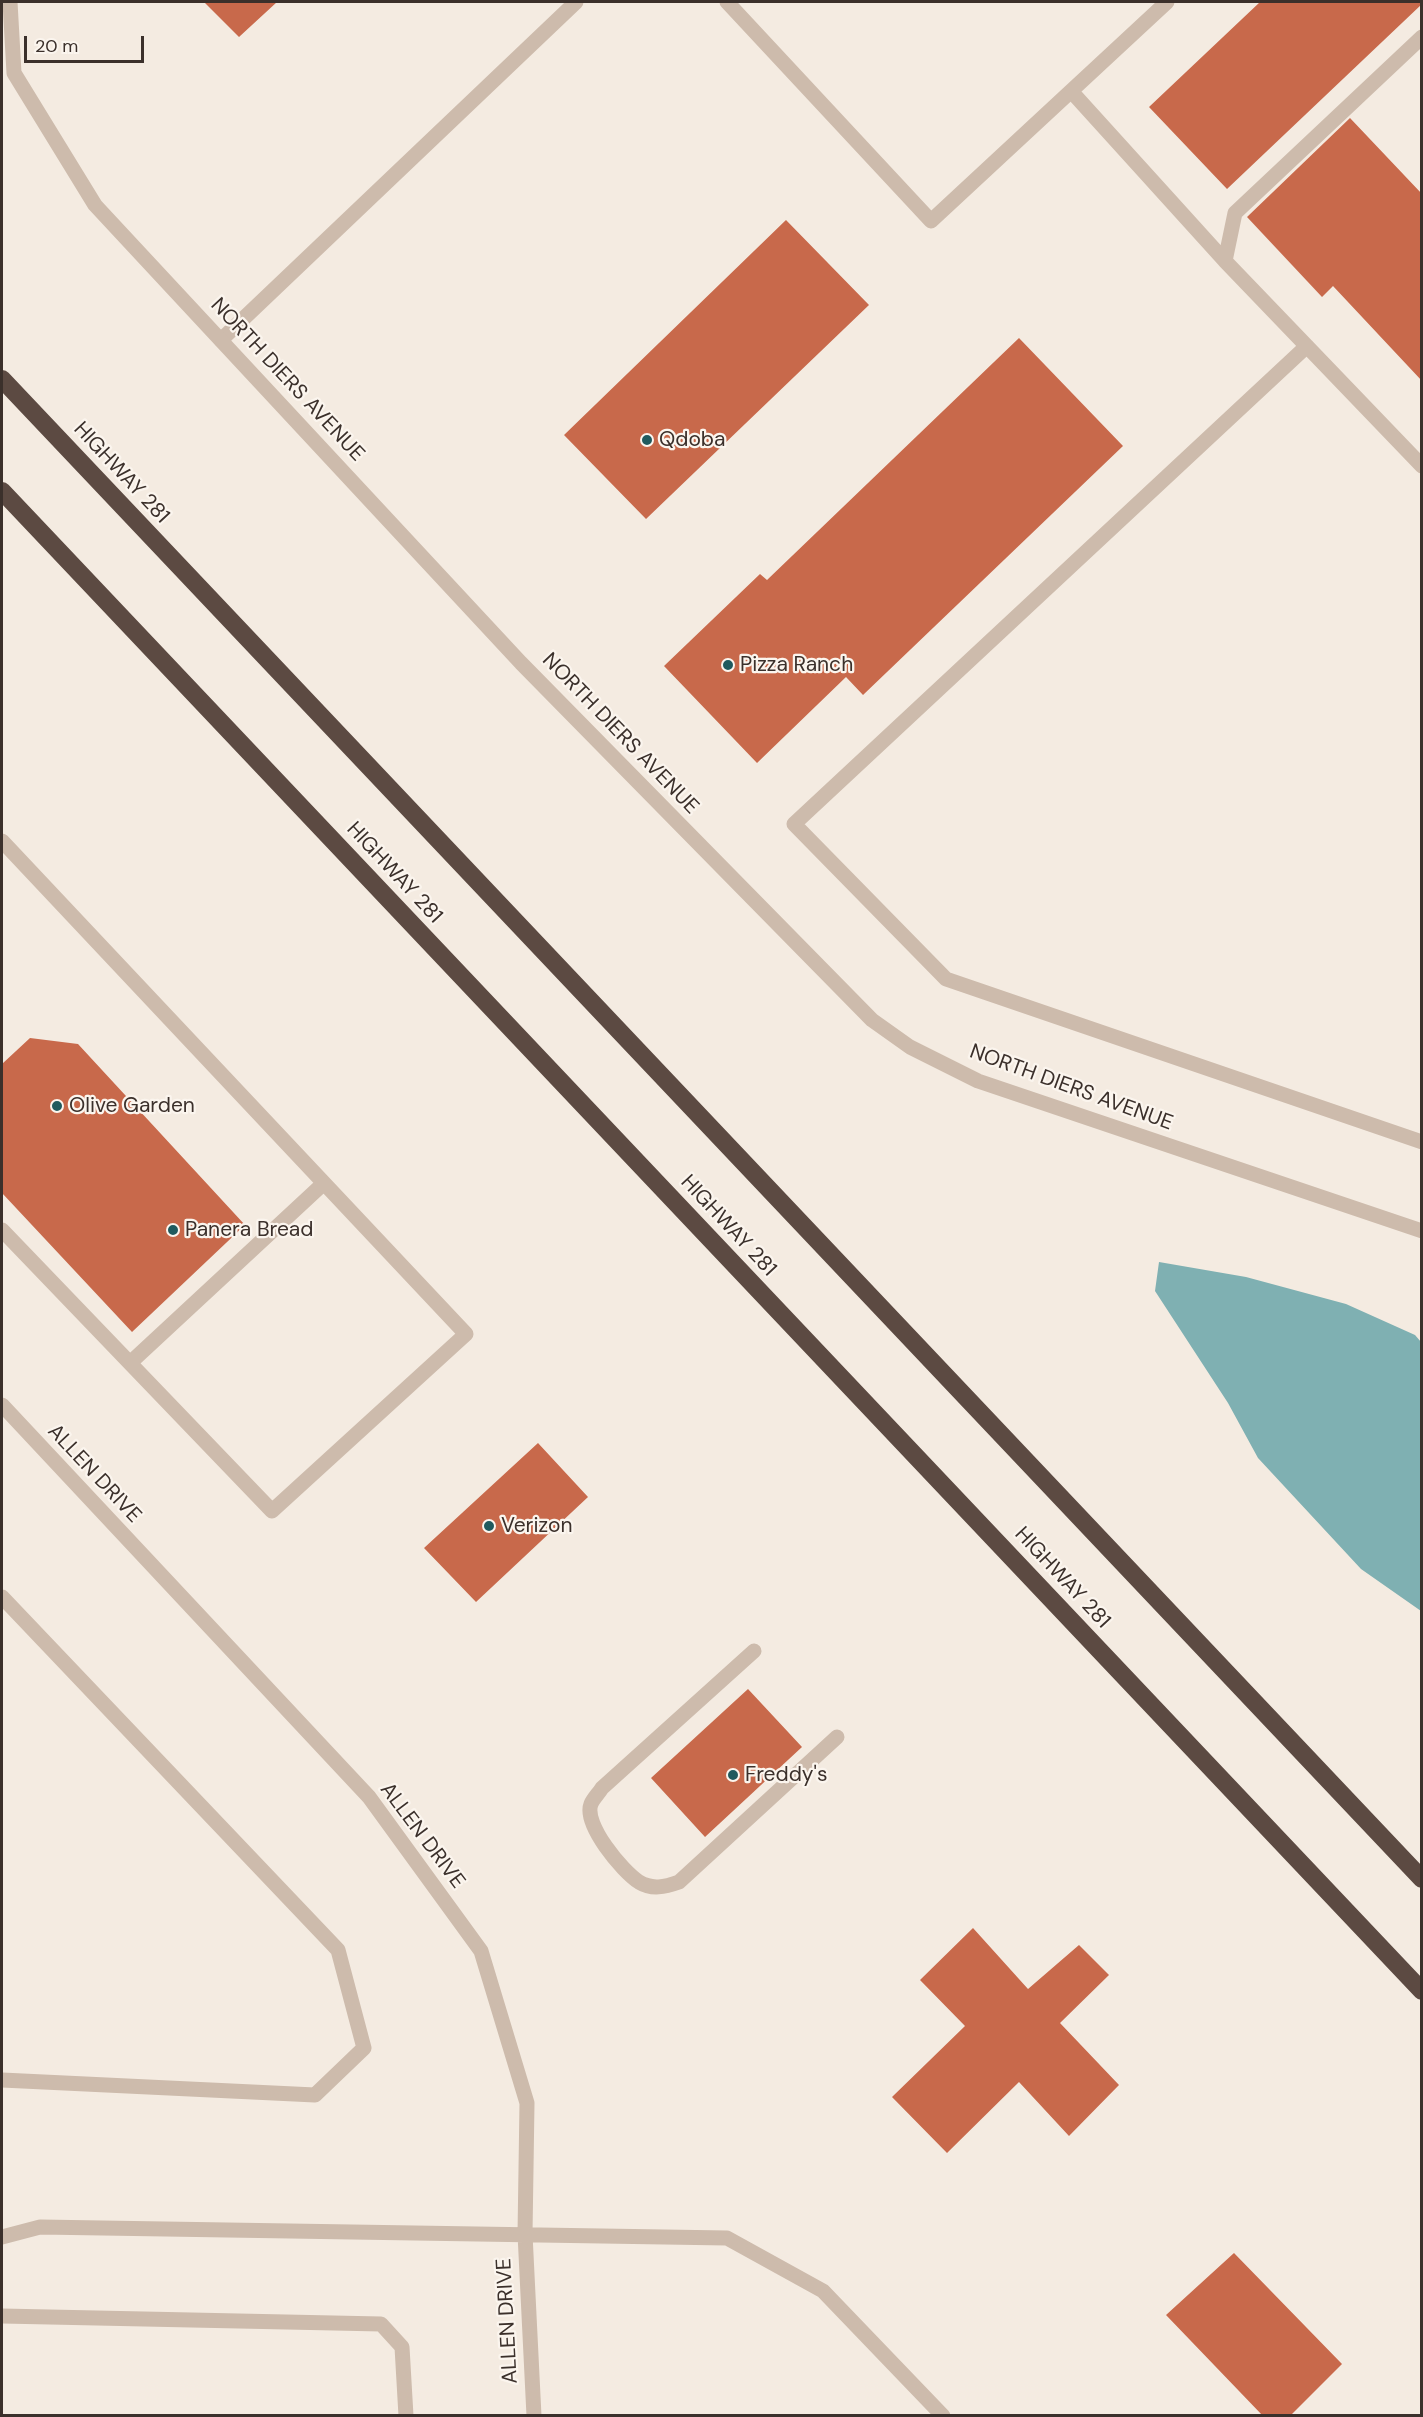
<!DOCTYPE html>
<style>
body{margin:0}
#map{position:relative;width:1423px;height:2417px;overflow:hidden;background:#f4ebe1;font-family:"DM Sans",sans-serif}
canvas{display:block}
.frame{position:absolute;inset:0;border:3px solid #3b302b;pointer-events:none}
.scale{position:absolute;left:24px;top:36px;width:120px;height:27px;box-sizing:border-box;border:3px solid #3b302b;border-top:0;padding-left:8px;font-size:18px;line-height:21px;white-space:nowrap;color:#3b302b;-webkit-text-stroke:4px #fbf5ee;paint-order:stroke}
</style>
<div id="map">
<canvas width="1423" height="2417"></canvas>
<div class="frame"></div>
<div class="scale">20 m</div>
</div>
<script>
const ctx = document.querySelector('canvas').getContext('2d');
ctx.lineJoin = 'round';
function paint(path, color) {
  ctx.fillStyle = color;
  ctx.fill(path, 'evenodd');
}
function stroke(path, color, width, dash) {
  ctx.strokeStyle = color;
  ctx.lineWidth = width;
  ctx.lineCap = dash ? 'butt' : 'round';
  ctx.setLineDash(dash || []);
  ctx.stroke(path);
}
function write(font, color, halo, rows, align = 'center') {
  ctx.font = font + ' "DM Sans",sans-serif';
  ctx.lineWidth = 4.5;
  ctx.setLineDash([]);
  ctx.textBaseline = 'middle';
  ctx.strokeStyle = halo;
  ctx.fillStyle = color;
  for (const [text, x, y, turn = 0] of rows) {
    ctx.save();
    ctx.translate(x, y);
    ctx.rotate((+turn || 0) * Math.PI / 180);
    ctx.textAlign = isNaN(turn) ? turn : align;
    if (halo) ctx.strokeText(text, 0, 0);
    ctx.fillText(text, 0, 0);
    ctx.restore();
  }
}
const water = new Path2D(`
 M1159,1262L1246,1277L1346,1304L1415,1335L1421,1342V1611L1361,1569L1258,1458L1228,1403L1155,1291Z`);
const building = new Path2D(`
 M204,2H277L239,37Z
 M1260,2H1422V4L1227,189L1149,107Z
 M1350,118L1422,194V381L1333,286L1322,297L1247,217Z
 M786,220L869,305L646,519L564,435Z
 M1019,338L1123,446L863,695L846,677L757,763L664,666L760,574L767,580Z
 M30,1038L78,1044L245,1225L132,1332L2,1193V1064Z
 M538,1443L588,1497L476,1602L424,1548Z
 M748,1689L802,1747L705,1837L651,1778Z
 M973,1928L1028,1989L1079,1945L1109,1975L1060,2023L1119,2085L1069,2136L1019,2082L947,2153L892,2097L965,2026L920,1980Z
 M1234,2253L1342,2364L1290,2416H1263L1166,2315Z`);
const lane = new Path2D(`
 M727,2L931,221L1167,2
 M1422,37L1235,213L1225,261L1422,466
 M1071,91L1225,261
 M221,340L576,2
 M1307,346L794,824L946,979L1422,1142
 M2,841L466,1334L272,1511L2,1230
 M130,1363L324,1183
 M2,1597L338,1950L364,2048L315,2095L2,2080
 M754,1651L602,1788C599,1793 593,1799 591,1804C583,1824 622,1871 639,1882C652,1890 665,1887 679,1882L837,1737
 M2,2316L381,2324L402,2347L406,2416`);
const street = new Path2D(`
 M10,2L14,73L95,205L521,663L872,1020L910,1047L978,1081L1422,1231
 M2,1405L369,1797L481,1951L527,2103L525,2234L534,2416
 M2,2237L40,2227L727,2238L823,2291L943,2416`);
const highway = new Path2D(`
 M2,379L1422,1879
 M2,491L1422,1991`);
const markers = [
 [647,440,6,"#1f5a5e"],
 [728,665,6,"#1f5a5e"],
 [57,1106,6,"#1f5a5e"],
 [173,1230,6,"#1f5a5e"],
 [489,1526,6,"#1f5a5e"],
 [733,1775,6,"#1f5a5e"]
];
const streetNames = [
 ["NORTH DIERS AVENUE",287,380,47],
 ["HIGHWAY 281",121,473,47],
 ["NORTH DIERS AVENUE",620,734,46],
 ["HIGHWAY 281",394,873,47],
 ["NORTH DIERS AVENUE",1071,1088,20],
 ["HIGHWAY 281",728,1226,47],
 ["ALLEN DRIVE",94,1474,47],
 ["HIGHWAY 281",1062,1578,47],
 ["ALLEN DRIVE",422,1836,53],
 ["ALLEN DRIVE",508,2321,-93]
];
const poiNames = [
 ["Qdoba",659,440],
 ["Pizza Ranch",740,665],
 ["Olive Garden",69,1106],
 ["Panera Bread",185,1230],
 ["Verizon",501,1526],
 ["Freddy's",745,1775]
];
paint(water, '#7fb0b2');
paint(building, '#c8694b');
stroke(lane, '#cdbbac', 15);
stroke(street, '#cdbbac', 15);
stroke(highway, '#5c4a42', 18);
for (const [x, y, r, color] of markers) {
  const dot = new Path2D();
  dot.arc(x, y, r, 0, 2 * Math.PI);
  ctx.fillStyle = color;
  ctx.fill(dot);
  stroke(dot, '#fbf5ee', 2);
}
write('21px', '#3b302b', '#fbf5ee', streetNames);
write('21px', '#3b302b', '#fbf5ee', poiNames, 'left');
</script>
